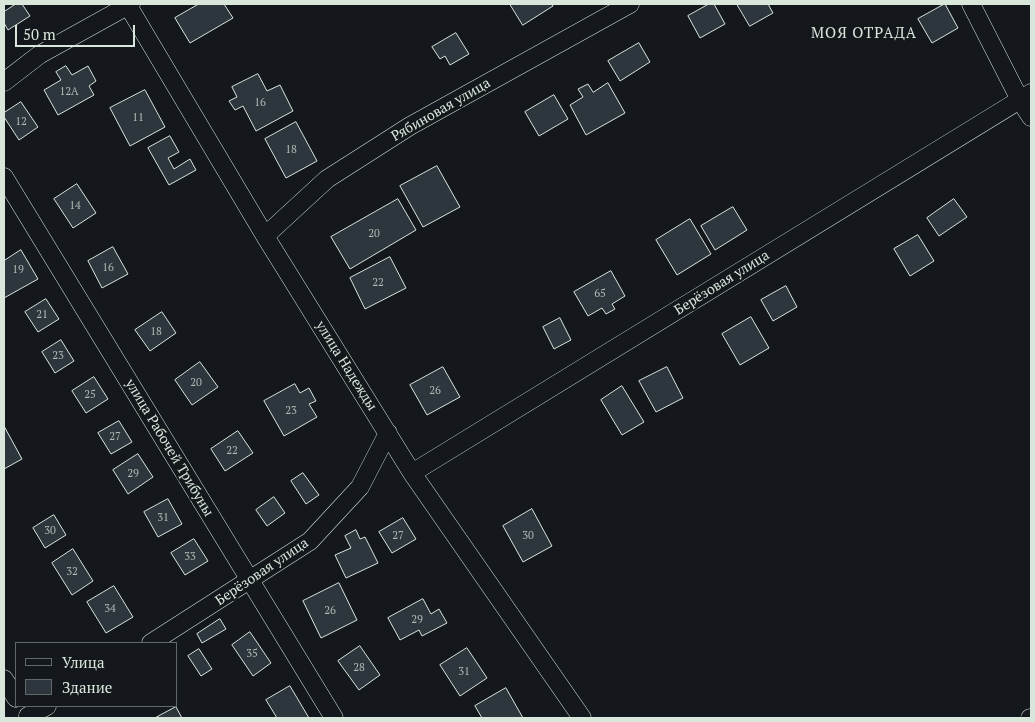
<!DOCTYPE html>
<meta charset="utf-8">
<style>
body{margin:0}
#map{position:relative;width:1035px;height:722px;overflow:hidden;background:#14181c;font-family:"PT Serif",serif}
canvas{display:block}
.frame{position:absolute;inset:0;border:5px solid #d8e6dc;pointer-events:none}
.legend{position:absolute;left:15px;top:642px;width:162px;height:65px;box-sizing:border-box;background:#14181c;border:1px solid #626a69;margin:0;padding:6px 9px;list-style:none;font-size:15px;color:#d8e6dc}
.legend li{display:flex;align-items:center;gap:10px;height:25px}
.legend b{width:25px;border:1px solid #626a69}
.scale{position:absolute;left:15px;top:25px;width:120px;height:22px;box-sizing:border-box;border:2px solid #d8e6dc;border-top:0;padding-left:6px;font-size:15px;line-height:18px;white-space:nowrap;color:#d8e6dc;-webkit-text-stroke:4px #14181c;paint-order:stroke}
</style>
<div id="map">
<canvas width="1035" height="722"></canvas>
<div class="frame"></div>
<ul class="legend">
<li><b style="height:6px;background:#14181c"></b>Улица</li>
<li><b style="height:14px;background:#2c363c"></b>Здание</li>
</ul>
<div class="scale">50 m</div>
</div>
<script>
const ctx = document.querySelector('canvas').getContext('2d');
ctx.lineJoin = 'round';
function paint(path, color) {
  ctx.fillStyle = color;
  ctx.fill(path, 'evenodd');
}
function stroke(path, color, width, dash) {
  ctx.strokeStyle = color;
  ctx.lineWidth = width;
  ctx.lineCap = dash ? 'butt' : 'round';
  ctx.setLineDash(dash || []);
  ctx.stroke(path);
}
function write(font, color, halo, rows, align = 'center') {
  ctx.font = font + ' "PT Serif",serif';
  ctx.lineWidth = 4;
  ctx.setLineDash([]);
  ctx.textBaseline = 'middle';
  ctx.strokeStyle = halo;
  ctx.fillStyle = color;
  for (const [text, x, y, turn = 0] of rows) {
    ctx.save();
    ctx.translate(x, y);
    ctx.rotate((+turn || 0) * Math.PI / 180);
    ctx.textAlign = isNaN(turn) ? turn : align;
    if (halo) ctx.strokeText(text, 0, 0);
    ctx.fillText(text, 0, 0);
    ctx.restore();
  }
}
const building = new Path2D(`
 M16,4H22L30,16L8,30L4,23V12Z
 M199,4H224L233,18L190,43L175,18Z
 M510,4H552L553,6L523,25Z
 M709,4H714L725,24L700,38L688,16Z
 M737,4H768L773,13L750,26Z
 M945,4L958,28L932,43L918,19Z
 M456,33L469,54L450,65L445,56L440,59L432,47Z
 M639,43L650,62L620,81L608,61Z
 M66,66L72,75L88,66L96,81L89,86L94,95L58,115L44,90L61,80L56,72Z
 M258,74L267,91L280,85L293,111L256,131L243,106L235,110L229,101L237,97L232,87Z
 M608,83L625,113L586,135L570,105L583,97L578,89L588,84L593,92Z
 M145,90L165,127L130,146L110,108Z
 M554,95L568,119L539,136L525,112Z
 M21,102L38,127L19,140L4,117V113Z
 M296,122L317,161L286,178L265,139Z
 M170,136L179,152L168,158L174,169L190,159L196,170L169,185L148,148Z
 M437,166L460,207L423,227L400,186Z
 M77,184L96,213L73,228L54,199Z
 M398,199L416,230L350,269L331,237Z
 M954,199L967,217L939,236L927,218Z
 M733,207L747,230L715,250L701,226Z
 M690,219L711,254L677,275L656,240Z
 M918,235L934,261L910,276L894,249Z
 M113,247L128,274L102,288L88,261Z
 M21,250L38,279L4,298V261Z
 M390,257L406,288L365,309L350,278Z
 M611,271L625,296L612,304L615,309L606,314L602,308L588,316L574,292Z
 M786,286L797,307L773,321L761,300Z
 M46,299L59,319L38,332L25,312Z
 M162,312L176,333L150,351L135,330Z
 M751,317L769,348L740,365L722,334Z
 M560,318L571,340L554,349L543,327Z
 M61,340L74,361L55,373L42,352Z
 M200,362L218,387L192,405L175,380Z
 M443,367L460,397L427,415L410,385Z
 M667,367L683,398L656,412L639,381Z
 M94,377L108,399L86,413L72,391Z
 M295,384L300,393L309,388L316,401L309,404L317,417L284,436L264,401Z
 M622,386L644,422L622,435L601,400Z
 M119,421L132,442L111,454L98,433Z
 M4,426L22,459L4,469Z
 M238,431L253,453L225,471L211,449Z
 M138,454L153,477L128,494L113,470Z
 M303,473L319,495L306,504L291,481Z
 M274,497L285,513L267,526L256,510Z
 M168,499L182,524L158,537L144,512Z
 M532,509L552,546L523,562L503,526Z
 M54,515L66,535L45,548L33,528Z
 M403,518L416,539L392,553L379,532Z
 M356,530L360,539L365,537L378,563L346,578L335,555L351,548L345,536Z
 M194,539L208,561L185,575L171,553Z
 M73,549L93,581L72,595L52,563Z
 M339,583L357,620L321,638L303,601Z
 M114,586L133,617L106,633L87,602Z
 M423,599L431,614L439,609L447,623L422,636L419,630L400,640L388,618Z
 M220,619L226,629L202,643L197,634Z
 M250,632L271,663L253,676L232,645Z
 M360,646L380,675L359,690L338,661Z
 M467,648L487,678L460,696L440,665Z
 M199,649L212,669L201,676L188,656Z
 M290,686L309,718H277L266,700Z
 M506,688L523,718H482L475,706Z
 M176,707L182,718H155Z`);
const minor = new Path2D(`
 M127,4L265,236L412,473L582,718
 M971,4L1020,100L1031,117
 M4,82L39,55L131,4
 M4,177L334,718
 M265,236L327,179L410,126L630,4
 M412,473L1031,93
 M151,643L310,541L360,487L388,433
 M4,679L16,698
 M28,716L47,706
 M1030,718H1031`);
const numberNames = [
 ["12А",69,92],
 ["16",260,103],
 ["11",138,118],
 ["12",21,122],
 ["18",291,150],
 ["14",75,206],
 ["20",374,234],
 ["16",108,268],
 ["19",18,270],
 ["22",378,283],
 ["65",600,294],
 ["21",42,315],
 ["18",156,332],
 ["23",58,356],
 ["20",196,383],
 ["26",435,391],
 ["25",90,395],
 ["23",291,411],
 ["27",115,437],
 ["22",232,451],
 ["29",133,474],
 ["31",163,518],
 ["30",50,531],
 ["27",398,536],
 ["30",528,536],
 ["33",190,557],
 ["32",72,572],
 ["34",110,609],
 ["26",330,611],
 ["29",417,620],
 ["35",252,654],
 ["28",359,668],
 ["31",464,672]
];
const streetNames = [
 ["Рябиновая улица",441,110,-30],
 ["Берёзовая улица",722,283,-32],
 ["улица Надежды",346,366,58],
 ["улица Рабочей Трибуны",169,448,59],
 ["Берёзовая улица",262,572,-34]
];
const neighbourhoodNames = [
 ["МОЯ ОТРАДА",864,34]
];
paint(building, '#2c363c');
stroke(building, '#d8e6dc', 1);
stroke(minor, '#d8e6dc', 19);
stroke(minor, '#14181c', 18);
write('11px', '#adbab4', null, numberNames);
write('14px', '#d8e6dc', '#14181c', streetNames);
ctx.letterSpacing = '1px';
write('15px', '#d8e6dc', '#14181c', neighbourhoodNames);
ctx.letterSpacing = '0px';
</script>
